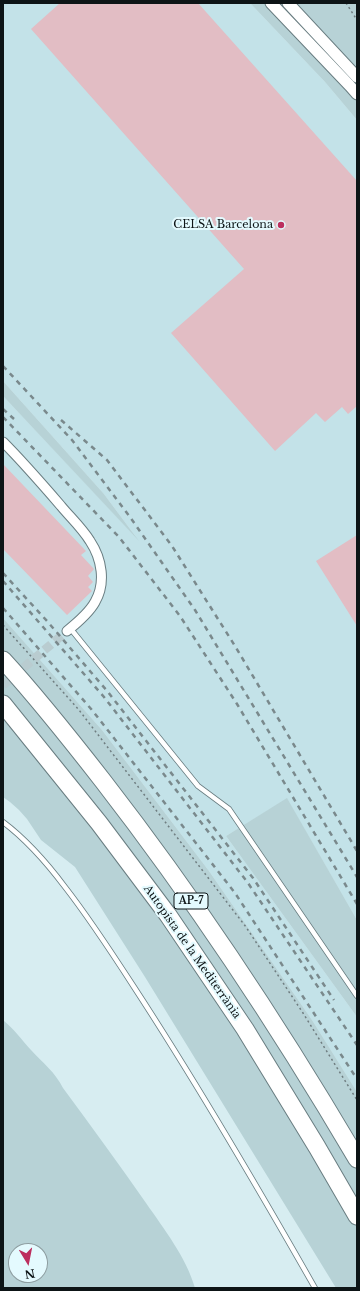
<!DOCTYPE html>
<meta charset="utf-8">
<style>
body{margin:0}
#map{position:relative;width:360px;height:1291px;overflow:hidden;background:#d7edf1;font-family:"Libre Baskerville",serif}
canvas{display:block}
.frame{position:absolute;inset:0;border:4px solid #0d1416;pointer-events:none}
.north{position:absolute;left:8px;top:1243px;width:40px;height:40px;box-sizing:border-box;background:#e4fafe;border:1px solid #8e9ea1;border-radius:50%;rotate:170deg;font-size:11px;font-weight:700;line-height:16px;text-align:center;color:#0d1416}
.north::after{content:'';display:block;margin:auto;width:14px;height:18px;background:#bc2e5e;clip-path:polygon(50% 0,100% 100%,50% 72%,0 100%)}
</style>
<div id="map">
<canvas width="360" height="1291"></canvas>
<div class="frame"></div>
<div class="north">N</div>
</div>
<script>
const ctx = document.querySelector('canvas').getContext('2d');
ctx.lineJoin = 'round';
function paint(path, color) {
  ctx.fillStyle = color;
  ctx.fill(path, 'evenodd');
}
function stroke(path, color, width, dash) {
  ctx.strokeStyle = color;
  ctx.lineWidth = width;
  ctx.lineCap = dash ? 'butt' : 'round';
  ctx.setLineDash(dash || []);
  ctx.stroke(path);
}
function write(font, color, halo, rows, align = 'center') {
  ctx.font = font + ' "Libre Baskerville",serif';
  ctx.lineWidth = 4;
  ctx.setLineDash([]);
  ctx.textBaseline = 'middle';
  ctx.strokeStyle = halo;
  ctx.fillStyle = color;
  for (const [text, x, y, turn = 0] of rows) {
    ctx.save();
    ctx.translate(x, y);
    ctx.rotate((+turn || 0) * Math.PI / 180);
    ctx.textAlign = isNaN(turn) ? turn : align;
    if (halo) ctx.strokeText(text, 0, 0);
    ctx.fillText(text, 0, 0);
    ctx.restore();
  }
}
const built = new Path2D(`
 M3,3H250L325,82L357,120V920L287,799L226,836L357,1017V1092L312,1020L209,871L102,730L3,618V396L136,537L104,494L3,381Z`);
const green = new Path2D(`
 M250,3H357V120L325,82Z
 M3,381L104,494L139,541L3,396Z
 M3,618L102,730L209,871L312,1020L357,1092V1288H336L145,977L75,867L41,840L27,819L19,810L10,802L3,797Z
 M287,798L357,920V1017L226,836Z
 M3,1020C14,1029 21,1039 31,1050C43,1063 55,1072 63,1088C91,1126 119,1164 146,1203C164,1229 186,1257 195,1288H3ZM16,1251H40V1275H16Z`);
const building = new Path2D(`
 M60,3H198L357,181V406L348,414L342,407L325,422L316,413L275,451L171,333L244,269L31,29Z
 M3,464L86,551L81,555L94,569L88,576L93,582L88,587L92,591L67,615L3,549Z
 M357,535V626L316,561Z`);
const minorTunnel = new Path2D(`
 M3,685L67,631`);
const path = new Path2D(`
 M346,3L357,20
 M3,625L79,710L246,927L303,1013L357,1100`);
const service = new Path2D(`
 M70,628L198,786L229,809L357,996
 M3,822C27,840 47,863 65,887C90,919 112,953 134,987C198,1085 257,1186 315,1288`);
const minor = new Path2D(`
 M3,442C23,462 42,484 61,506C70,517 82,528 90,541C102,559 106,583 95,602C89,613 77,623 67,631`);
const tertiary = new Path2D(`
 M271,3L350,86L357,94
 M288,3L357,77`);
const motorway = new Path2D(`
 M3,660C38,698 71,740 103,781C196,901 280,1028 357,1159
 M3,704L99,823L168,915L245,1029L317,1147L357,1216`);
const rail = new Path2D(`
 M3,366L72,440L130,517L195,610L357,877
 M3,409L14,419
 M3,417L119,537L180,616L237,704L357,904
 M61,420L107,460L172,546L235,646L357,851
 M3,573L47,621L108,692L253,878L334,1000
 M3,581L104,697L248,883L357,1045
 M3,608L92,710L235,893L357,1079`);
const markers = [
 [281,225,4,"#bc2e5e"]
];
const shields = [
 [191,901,34]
];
const shieldNames = [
 ["AP-7",191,901]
];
const poiNames = [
 ["CELSA Barcelona",273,225]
];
const streetNames = [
 ["Autopista de la Mediterrània",192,952,55]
];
paint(built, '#c3e2e8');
paint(green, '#b7d2d6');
paint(building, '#e2bdc4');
stroke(minorTunnel, '#b9ccd0', 9, [9, 4.5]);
stroke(service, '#697d81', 6);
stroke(minor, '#697d81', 11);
stroke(tertiary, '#697d81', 13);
stroke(motorway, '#697d81', 19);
stroke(path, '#6f7d80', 1.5, [2, 3]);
stroke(service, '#fff', 4.5);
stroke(minor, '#fff', 9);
stroke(tertiary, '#fff', 11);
stroke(motorway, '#fff', 17);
stroke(rail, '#7a898c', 2.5, [5, 5]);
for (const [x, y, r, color] of markers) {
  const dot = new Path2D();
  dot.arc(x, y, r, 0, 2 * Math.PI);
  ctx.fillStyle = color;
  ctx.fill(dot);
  stroke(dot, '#e4fafe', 1.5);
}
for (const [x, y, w] of shields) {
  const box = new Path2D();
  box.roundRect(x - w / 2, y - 8, w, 16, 3);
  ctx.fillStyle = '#e4fafe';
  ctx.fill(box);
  stroke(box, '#0d1416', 1);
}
write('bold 10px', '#0d1416', null, shieldNames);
write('11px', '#0d1416', '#e4fafe', poiNames, 'right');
write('11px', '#0d1416', '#e4fafe', streetNames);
</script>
